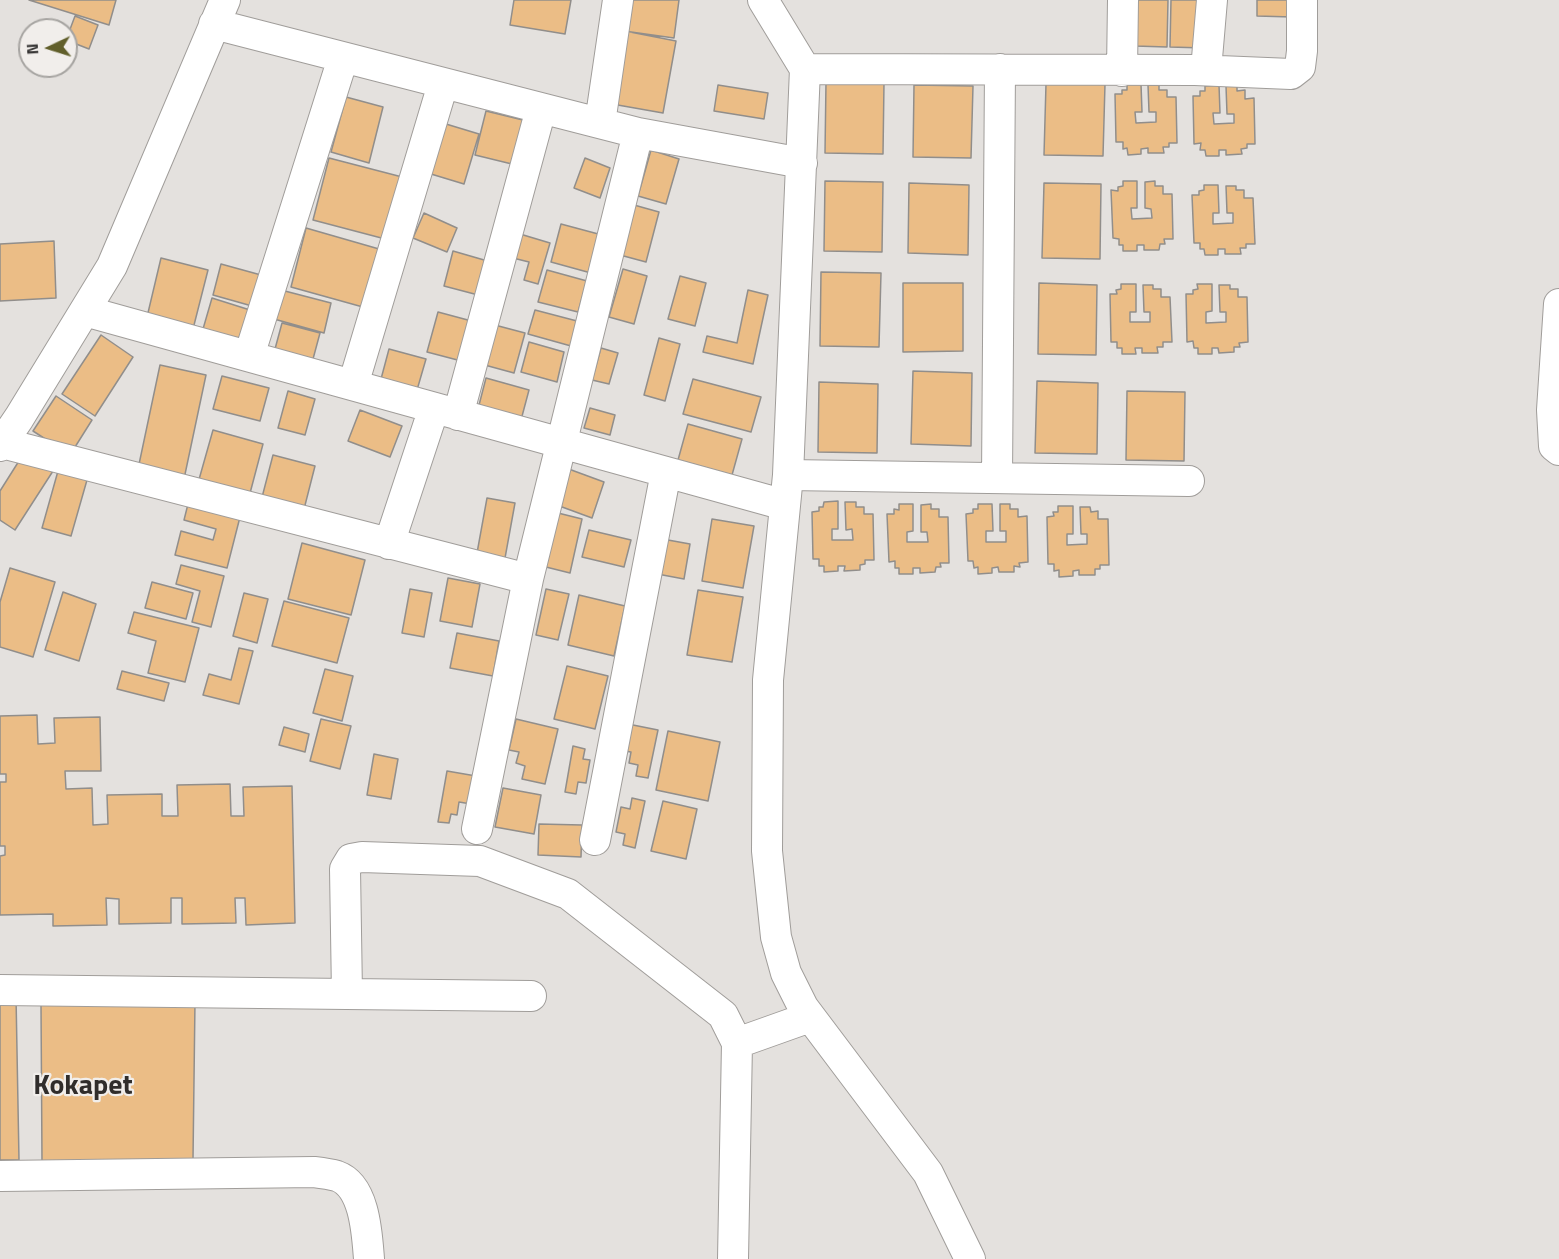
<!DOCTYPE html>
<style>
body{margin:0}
#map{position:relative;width:1559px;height:1259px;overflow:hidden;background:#e4e1de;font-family:"Titillium Web",sans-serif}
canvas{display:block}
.north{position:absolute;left:18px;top:18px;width:60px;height:60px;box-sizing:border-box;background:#f1eeeb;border:2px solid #a6a4a1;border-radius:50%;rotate:266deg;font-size:16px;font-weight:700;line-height:24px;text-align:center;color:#353433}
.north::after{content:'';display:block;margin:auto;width:21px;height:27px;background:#615f2b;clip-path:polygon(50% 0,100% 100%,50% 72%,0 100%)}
</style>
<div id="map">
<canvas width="1559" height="1259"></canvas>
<div class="north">N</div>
</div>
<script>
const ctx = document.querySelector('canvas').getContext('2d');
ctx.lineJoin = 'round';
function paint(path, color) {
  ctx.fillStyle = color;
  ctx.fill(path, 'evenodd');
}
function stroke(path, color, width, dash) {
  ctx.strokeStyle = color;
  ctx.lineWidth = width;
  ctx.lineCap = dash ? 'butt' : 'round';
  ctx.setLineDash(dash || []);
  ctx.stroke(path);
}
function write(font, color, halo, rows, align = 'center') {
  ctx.font = font + ' "Titillium Web",sans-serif';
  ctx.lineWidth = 4.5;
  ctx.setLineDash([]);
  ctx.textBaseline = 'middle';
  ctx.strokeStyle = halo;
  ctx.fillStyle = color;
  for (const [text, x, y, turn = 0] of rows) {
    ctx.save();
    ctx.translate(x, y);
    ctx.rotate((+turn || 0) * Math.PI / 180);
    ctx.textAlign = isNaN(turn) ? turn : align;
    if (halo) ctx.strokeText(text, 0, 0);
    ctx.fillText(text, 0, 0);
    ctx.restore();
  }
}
const building = new Path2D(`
 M29,0H116L109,25Z
 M514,0H571L565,34L510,25Z
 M628,0H679L674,38L624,31Z
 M1136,0H1168L1167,47L1135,46Z
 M1171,0H1205L1204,48L1170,47Z
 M1257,0H1293L1292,17L1257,16Z
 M75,16L98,25L89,49L66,40Z
 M625,31L676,41L663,113L612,104Z
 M826,82L884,83L883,154L825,153Z
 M1046,84H1105L1103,156L1044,155Z
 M1127,84H1141L1142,112H1135L1136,123L1156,122V112H1149L1148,85H1159V90H1167V97H1176L1177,143H1169V147H1163L1164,153H1148V148L1141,149V154L1128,155L1127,148L1123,149V142H1116L1115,94H1122V90H1127Z
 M718,85L768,93L764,119L714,111Z
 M914,85L973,86L971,158L913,157Z
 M1219,85L1220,113H1213L1214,124L1234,123V114H1227L1226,86H1237V91L1245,90V99L1254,98L1255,144H1247V148L1241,149L1242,154L1226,155V150H1219V156H1206L1205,150H1200L1201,143L1194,144L1193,96H1200V91H1205V86Z
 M346,97L383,107L369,163L331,152Z
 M486,111L527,121L516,165L475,155Z
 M446,124L479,134L464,184L431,174Z
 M651,150L679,159L666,204L638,196Z
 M329,158L406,178L389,240L313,220Z
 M585,158L610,168L600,198L574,188Z
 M825,181L883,182L882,252L824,251Z
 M1123,181H1137V208H1131L1132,219L1152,218L1151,209L1145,208V182L1155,181V186H1163V194H1172L1173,239H1164L1165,244H1160L1159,250H1144V245H1137V251H1123V245H1119V239L1113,238L1111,190L1118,191V187L1123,186Z
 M909,183L969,185L968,255L908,253Z
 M1044,183L1101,184L1100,259L1042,258Z
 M1204,185H1218L1219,213H1213V224L1233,223V213H1227L1226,186H1236V190H1244V198H1253L1255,244H1246V248H1240L1241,254H1225V249H1218V255H1205L1204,249H1200V243H1194L1192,195H1199V191L1204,190Z
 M634,205L659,212L646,262L620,255Z
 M424,213L457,228L447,252L413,238Z
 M561,224L602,235L591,273L551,262Z
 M306,228L386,251L370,309L291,287Z
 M520,234L550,243L538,284L524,280L529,262L513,258Z
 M54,241L56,298L0,301V244Z
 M453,251L491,262L482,296L444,286Z
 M161,258L208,270L193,329L147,317Z
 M221,264L261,275L252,306L213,295Z
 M623,269L647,276L634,324L609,317Z
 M547,270L587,281L578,312L538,302Z
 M821,272L881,273L879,347L820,346Z
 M680,276L706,283L695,326L668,319Z
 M903,283H963V351L903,352Z
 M1039,283L1097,285L1096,355L1038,354Z
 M1121,284H1136V312H1130V322H1150V312H1144L1143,285H1153V289H1161V297H1170L1172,342H1163V347H1157L1158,353H1142V348H1135L1136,354H1122V348H1117V342H1111L1110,294H1117L1116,290L1121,289Z
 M1197,284H1212V311L1206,312V323L1226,322V312H1220L1219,285H1230V289H1238V297H1247L1248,342L1239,343L1240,347H1234V352L1219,353L1218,348H1212V354H1198V348H1194L1193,341L1187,342L1186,294H1193V290L1198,289Z
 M281,290L331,303L324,333L274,319Z
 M748,290L768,295L753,364L703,352L707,336L737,343Z
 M212,298L250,310L241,341L203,329Z
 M535,310L577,321L571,346L528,334Z
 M438,312L479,323L469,363L427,352Z
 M282,323L320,333L313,359L275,349Z
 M491,324L525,333L514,373L481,364Z
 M101,335L133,357L95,416L62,394Z
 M659,338L680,344L665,401L644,395Z
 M529,342L564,352L557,382L521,372Z
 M601,348L618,353L609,384L592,380Z
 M389,349L426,359L417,390L381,379Z
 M160,365L206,375L184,479L138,469Z
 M913,371L972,373L971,446L911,444Z
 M222,376L269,388L260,421L213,409Z
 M486,378L529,390L521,420L478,409Z
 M693,379L761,397L751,432L683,414Z
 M1037,381L1098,383L1097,454L1035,453Z
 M819,382L878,384L877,453L818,452Z
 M288,391L315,399L305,435L278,428Z
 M1127,391L1185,392L1184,461L1126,460Z
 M56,396L92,420L70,455L33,431Z
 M590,408L615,415L610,435L584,428Z
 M360,410L402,426L390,457L348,441Z
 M688,424L742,439L732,475L678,460Z
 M213,430L263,444L249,497L198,483Z
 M24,453L53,471L15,530L0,520V491Z
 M273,455L315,466L302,517L260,505Z
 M566,468L604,482L592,518L554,504Z
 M58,471L87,480L71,536L42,528Z
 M487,498L515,503L505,558L477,553Z
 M838,501V529H832V540H853L852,529L846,530L845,502H856V507H864V514H873L874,560H865V564L860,565V570L844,571L845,566H838V571L824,572V566H819V559H813L812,512L819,511V507H823L824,502Z
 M188,504L240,517L227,568L175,555L181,531L213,540L216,529L184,520Z
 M899,504H913V531L907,532V542H928L927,532H921V505L931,504V509H939V517H948L949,563H940L941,567H936L935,572L920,573V568H913V574H899V568H895V561L889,562L887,514H894V509L899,510Z
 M978,504H992L993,531H986V542H1006V531H1000V504H1010V509H1018V517L1027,516L1028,562L1019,563L1020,567L1014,566V572H999L998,567L992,568V573L978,574V567L974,568L973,561H968L966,514L973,513V509H978Z
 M1058,506H1073V534H1067V545L1087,544V534H1081L1080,507H1090L1091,512L1098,511V519H1108L1109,565H1100V569H1095V575H1079V570L1073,571V576L1059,577V570L1054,571V564H1048L1047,517L1054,516L1053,512H1058Z
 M554,512L582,519L570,573L542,566Z
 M712,519L754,526L743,588L702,581Z
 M589,530L631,540L624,567L582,557Z
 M657,538L690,544L684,579L652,573Z
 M302,543L365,560L351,615L288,599Z
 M181,565L224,576L211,627L192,622L200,591L176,584Z
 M10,568L55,582L33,657L0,647V602Z
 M448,578L480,584L472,627L440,621Z
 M152,582L193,593L186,619L145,608Z
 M410,589L432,593L424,637L402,633Z
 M546,589L569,594L558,640L536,635Z
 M698,590L743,597L732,662L687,655Z
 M63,592L96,604L79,661L45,650Z
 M244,593L268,599L257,643L233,636Z
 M579,595L625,606L614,656L568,645Z
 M284,601L349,618L337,663L272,646Z
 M134,612L199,628L185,682L148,673L156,641L128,633Z
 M457,633L499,641L493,676L450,668Z
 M239,648L253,651L239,704L203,695L209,674L231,680Z
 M567,666L608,676L595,729L554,719Z
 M325,669L353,676L342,721L313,713Z
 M122,671L169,683L164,701L117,689Z
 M37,715L38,744L55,743L54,718L100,717L101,771H65L66,789L92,788L93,825L108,824L107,795L162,794V816H178L177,785L230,784L231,816H244L243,787L292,786L295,923L246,925L245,898H235L236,923L182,924V898H171V923L119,924V899L106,898L107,925L53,926V914L0,915V856L5,855V846H0V782H6V774H0V716Z
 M321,719L351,726L340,769L310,761Z
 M516,719L558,729L545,784L522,779L525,766L516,763L519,752L509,750Z
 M623,723L658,730L648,778L636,776L638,765L629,763L631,752L618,750Z
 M284,727L309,734L305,752L279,745Z
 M668,731L720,742L708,801L656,790Z
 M573,746L585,749L583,759L590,760L586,783L578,782L576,794L565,792Z
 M374,754L398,759L391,799L367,795Z
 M447,771L476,776L471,804L459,802L457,815L451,814L449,823L438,822Z
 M503,788L541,795L534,834L495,827Z
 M632,798L645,801L635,848L623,845L625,834L616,832L621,807L630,809Z
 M663,801L697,809L686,859L651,851Z
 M539,824L582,825L581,857L538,855Z
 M16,996L19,1160H0V997Z
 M195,1001L193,1159L42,1162L41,1005Z`);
const minor = new Path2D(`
 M763,0L805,69L788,475L768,680L767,851L776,937L786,973L803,1007L928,1173L970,1259
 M214,24L638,133L802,163
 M805,69L1195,70L1291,74L1300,67L1302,51V0
 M1206,70L1212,0
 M1122,71L1123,0
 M600,123L618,0
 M1559,304L1552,410L1554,446L1559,450
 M85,311L785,505
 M249,356L343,58
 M353,385L443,84
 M458,415L541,109
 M2,443L528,579
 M0,446L19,418L112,266L225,0
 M788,475L1189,481
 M997,478L1000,69
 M389,544L434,408
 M477,829L528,579L638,133
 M595,840L666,472
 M0,990L347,994L345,869L351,859L362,857L480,861L568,894L723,1015L737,1043L810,1017
 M347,994L531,996
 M0,1176L314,1172C322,1173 330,1174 337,1176C365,1186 367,1234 369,1259
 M733,1259L737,1043`);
const districtNames = [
 ["Kokapet",83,1087]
];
paint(building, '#ebbd86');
stroke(building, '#918e8b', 1.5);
stroke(minor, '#a09d9a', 32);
stroke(minor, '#fff', 30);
write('bold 28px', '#302d2b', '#f1eeeb', districtNames);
</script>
